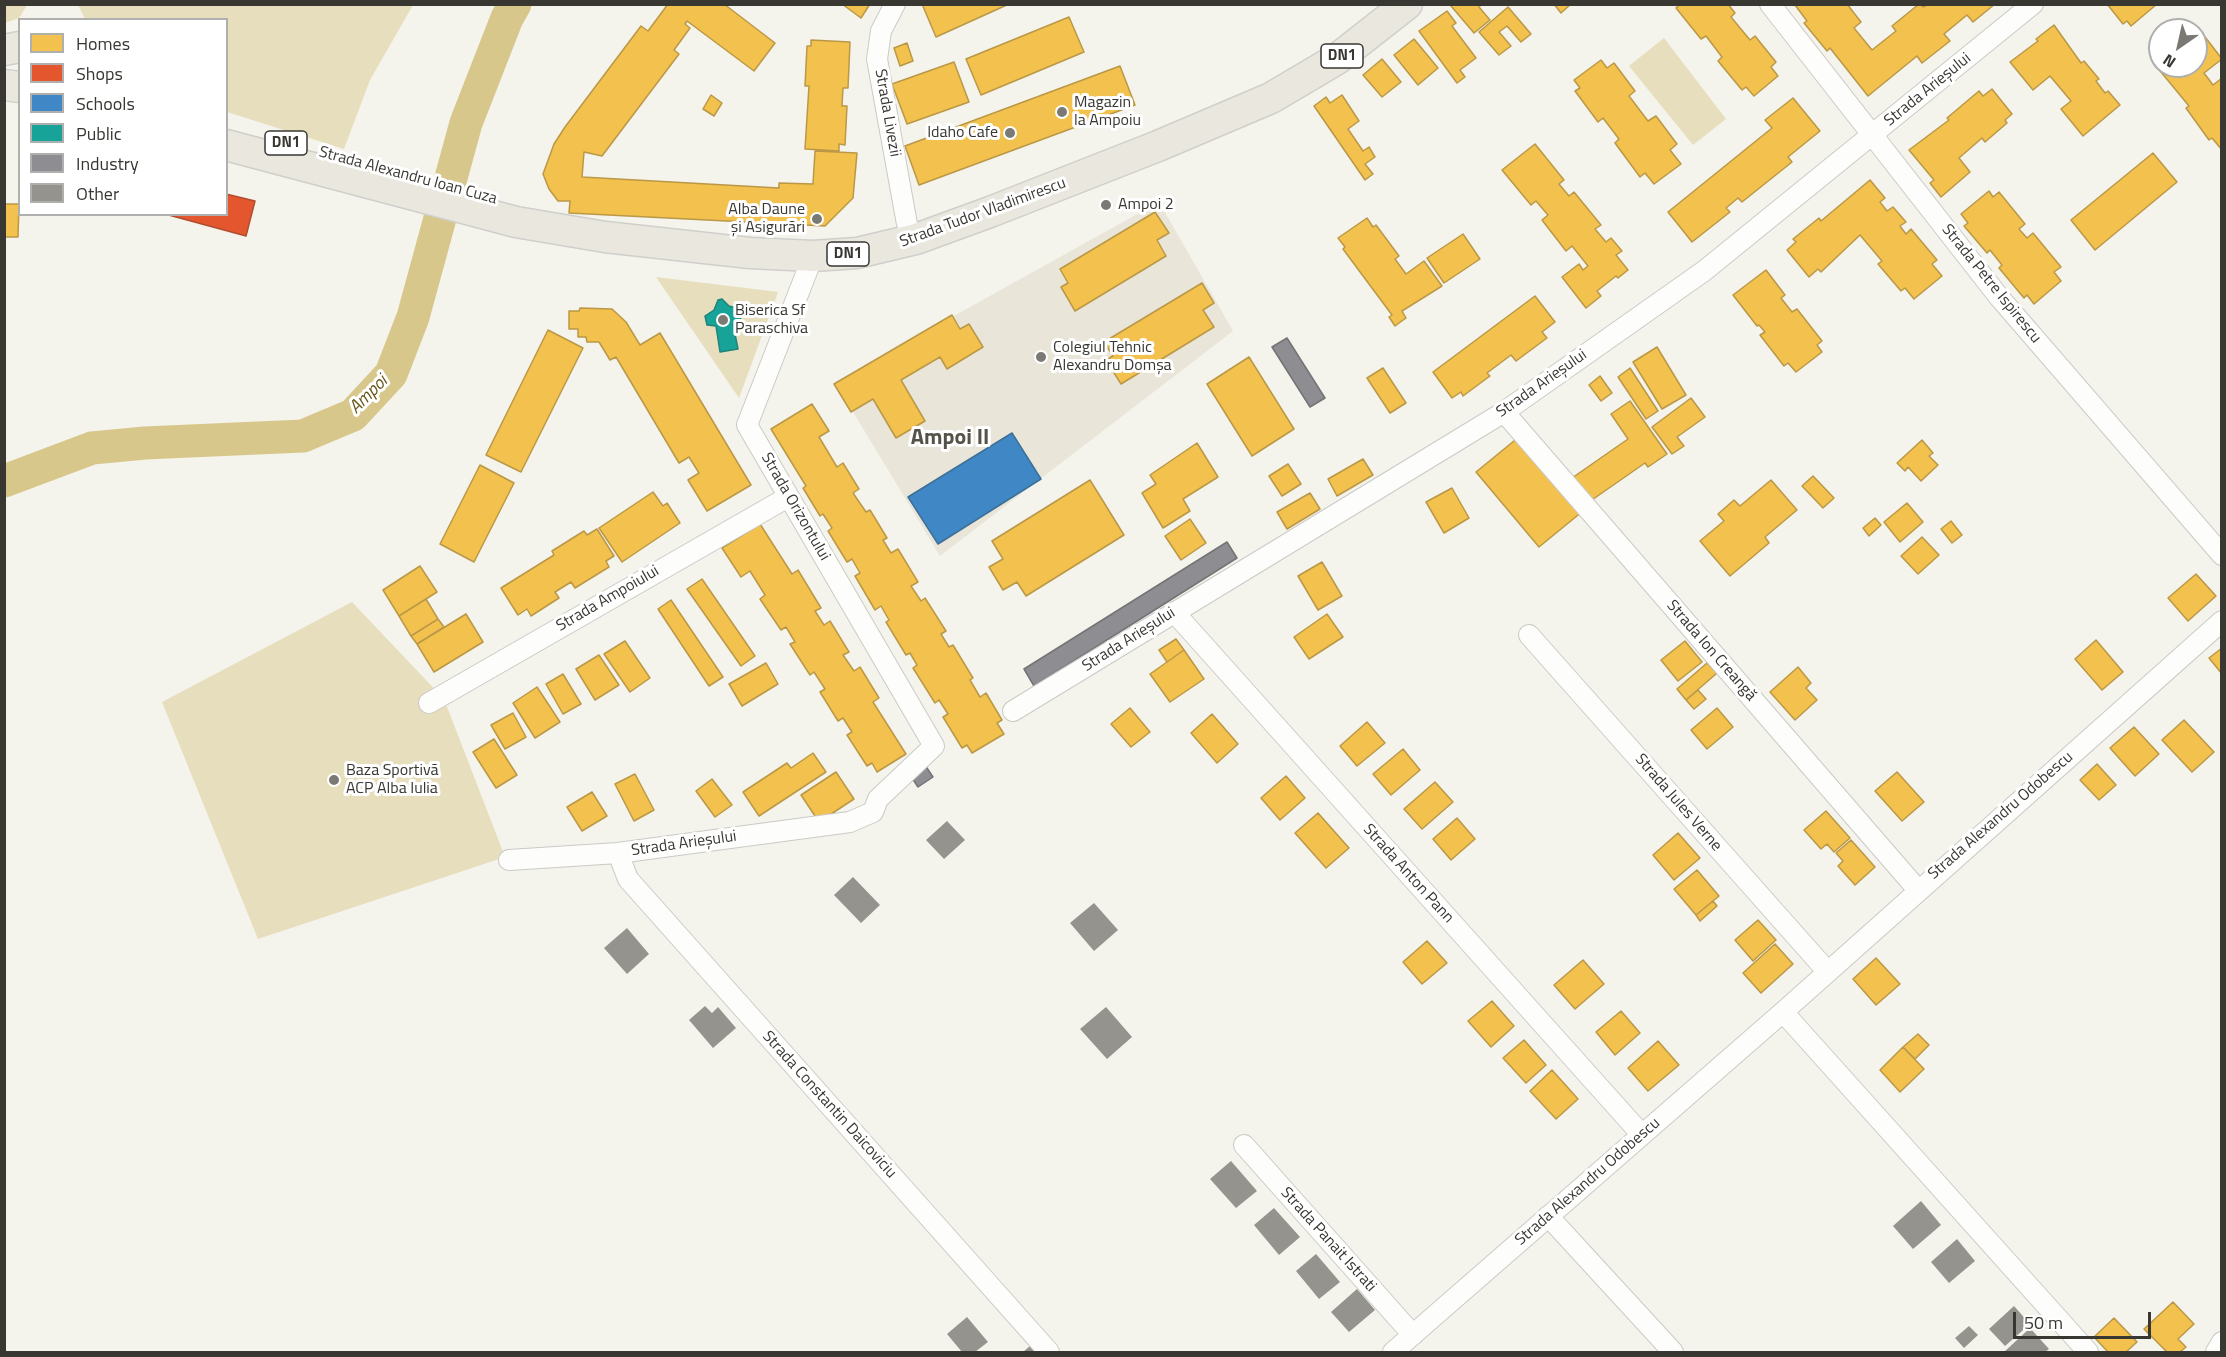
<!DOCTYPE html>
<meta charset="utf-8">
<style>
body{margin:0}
#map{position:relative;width:2226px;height:1357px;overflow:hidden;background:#f4f3ec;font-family:"Titillium Web",sans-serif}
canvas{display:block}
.frame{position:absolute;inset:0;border:6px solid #383732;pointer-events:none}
.legend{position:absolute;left:18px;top:18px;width:210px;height:198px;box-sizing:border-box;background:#fff;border:2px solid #afafad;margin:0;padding:8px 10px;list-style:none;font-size:18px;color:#383732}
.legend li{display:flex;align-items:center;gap:12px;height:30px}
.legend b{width:30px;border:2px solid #afafad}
.north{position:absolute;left:2148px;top:18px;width:60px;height:60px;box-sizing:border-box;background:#fff;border:2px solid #afafad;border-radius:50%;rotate:214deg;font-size:16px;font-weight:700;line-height:24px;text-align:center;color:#383732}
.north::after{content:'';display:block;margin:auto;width:21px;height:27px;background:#7a7973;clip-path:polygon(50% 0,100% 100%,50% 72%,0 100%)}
.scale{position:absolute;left:2013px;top:1312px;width:138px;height:27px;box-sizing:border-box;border:3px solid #383732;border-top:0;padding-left:8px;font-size:18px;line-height:21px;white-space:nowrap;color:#383732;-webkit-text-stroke:4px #fff;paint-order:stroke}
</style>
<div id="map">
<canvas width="2226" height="1357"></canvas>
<div class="frame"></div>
<ul class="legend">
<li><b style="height:16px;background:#f2c14e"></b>Homes</li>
<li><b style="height:16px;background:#e4572e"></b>Shops</li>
<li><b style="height:16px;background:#3f88c5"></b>Schools</li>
<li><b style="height:16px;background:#17a398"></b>Public</li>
<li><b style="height:16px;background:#8d8d92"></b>Industry</li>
<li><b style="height:16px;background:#94938e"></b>Other</li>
</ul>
<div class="north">N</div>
<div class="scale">50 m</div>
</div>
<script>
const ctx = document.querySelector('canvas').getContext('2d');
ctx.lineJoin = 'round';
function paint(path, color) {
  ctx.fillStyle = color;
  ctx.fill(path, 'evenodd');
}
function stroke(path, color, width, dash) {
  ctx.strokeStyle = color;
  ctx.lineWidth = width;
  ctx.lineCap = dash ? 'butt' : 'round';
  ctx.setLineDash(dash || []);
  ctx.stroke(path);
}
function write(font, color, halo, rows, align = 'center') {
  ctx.font = font + ' "Titillium Web",sans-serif';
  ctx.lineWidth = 6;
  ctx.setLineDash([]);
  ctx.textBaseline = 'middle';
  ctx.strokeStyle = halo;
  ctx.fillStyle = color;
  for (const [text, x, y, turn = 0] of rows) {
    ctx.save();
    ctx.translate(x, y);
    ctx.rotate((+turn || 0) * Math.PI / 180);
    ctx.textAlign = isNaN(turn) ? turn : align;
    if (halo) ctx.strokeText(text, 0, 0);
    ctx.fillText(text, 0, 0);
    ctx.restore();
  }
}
const built = new Path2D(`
 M1159,202L1233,331L940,556L835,382Z`);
const green = new Path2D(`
 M5,4H27V5L19,18L5,23Z
 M78,5H413L370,80L344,149L227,112L226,20L85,19Z
 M1664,38L1726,119L1693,145L1629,66Z
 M656,277L778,292L739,398Z
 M352,602L444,699L505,857L258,939L162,702Z`);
const homes = new Path2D(`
 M668,4H724L775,43L754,71L687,21L685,24L690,28L674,50L679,54L602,156L584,152L582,177L779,188V183L813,184L815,151L857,153L853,198L825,226L569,213L570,201H558L549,189L543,174L554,144L565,127L641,26L648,31Z
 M842,4H870L861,18Z
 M922,4H1009L936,37Z
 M1454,4H1482L1479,7L1490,20L1474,33L1451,6Z
 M1554,4H1571L1561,13Z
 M1680,4H1728L1735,13L1731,17L1750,40L1755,36L1776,62L1771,67L1778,76L1754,96L1746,87L1742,90L1718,61L1722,57L1706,36L1701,39L1676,8Z
 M1847,4L1861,22L1854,28L1872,50L1896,31L1892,26L1919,4L1924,7L1928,4H1995L1973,22L1967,15L1944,34L1950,41L1922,63L1917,56L1868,96L1830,48L1827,51L1804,23L1807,21L1795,5Z
 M2107,4H2157L2131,26L2127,21L2123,24Z
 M1508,7L1531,34L1521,42L1507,26L1499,32L1511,46L1499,55L1479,32Z
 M1447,11L1456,23L1452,26L1476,58L1460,70L1465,77L1457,83L1419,31Z
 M1069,17L1084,52L981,95L966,59Z
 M2054,25L2081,63L2084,61L2099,79L2096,81L2105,93L2108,91L2120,105L2083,136L2061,109L2071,101L2050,76L2033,90L2010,62L2038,41L2036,39Z
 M2202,33L2222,59L2204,73L2213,85L2222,78V150L2212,138L2209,140L2186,108L2189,106L2156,66L2160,64V66H2196V37Z
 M1414,39L1438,68L1418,85L1394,55Z
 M811,40L850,42L848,88H843L842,106H847L845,145L839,144V151L805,149L809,86H805L807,46H811Z
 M907,43L913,61L900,66L894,48Z
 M1382,59L1401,82L1382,97L1363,75Z
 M1601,60L1607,68L1614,63L1635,91L1629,96L1648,121L1656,116L1677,144L1670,150L1681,164L1654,184L1645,173L1640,177L1615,143L1619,139L1603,118L1598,122L1575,91L1580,88L1574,80Z
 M954,62L969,102L907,124L892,84Z
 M1120,66L1135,105L919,185L905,146Z
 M1992,89L2012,114L2005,120L2007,123L1985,142L1982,138L1959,158L1970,172L1941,197L1930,183L1934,180L1909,150L1949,120L1947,118L1979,91L1983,96Z
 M711,95L722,103L714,116L703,109Z
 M1342,95L1359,121L1348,129L1363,151L1369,147L1375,157L1365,164L1373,174L1365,180L1314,106L1326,97L1330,103Z
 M1793,98L1820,131L1788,157L1792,162L1742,202L1738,198L1726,208L1730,212L1692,242L1668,212L1772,128L1765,120Z
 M1535,144L1564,180L1559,184L1569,196L1574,192L1601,225L1595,229L1606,242L1611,238L1622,251L1616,255L1628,270L1618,278L1616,276L1597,291L1601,296L1586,308L1562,277L1579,264L1583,270L1588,266L1572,246L1566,251L1542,220L1548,215L1536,201L1531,205L1502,170Z
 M2153,153L2177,182L2095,250L2071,220Z
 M1870,180L1885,198L1880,202L1887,211L1893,207L1906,222L1900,226L1906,234L1911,229L1937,260L1932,264L1942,276L1914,299L1905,288L1901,291L1878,264L1882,261L1860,235L1821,272L1818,269L1809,277L1787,250L1796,242L1793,239L1819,218L1821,221Z
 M1989,191L1993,197L1999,192L2025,224L2019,229L2027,238L2033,233L2061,267L2054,272L2061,281L2034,304L2027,295L2024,298L1999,268L2002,265L1990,250L1987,253L1964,226L1968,223L1961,214Z
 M4,204H19L18,237H4Z
 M1155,212L1169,233L1157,240L1166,256L1075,311L1061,287L1068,283L1060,269Z
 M1367,218L1373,227L1376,225L1399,256L1395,259L1406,274L1424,261L1442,286L1402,311L1406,318L1395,326L1389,317L1392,315L1343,249L1345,247L1338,238Z
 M1463,234L1480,259L1444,283L1427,258Z
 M1766,270L1785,295L1781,298L1792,312L1797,309L1822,341L1817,345L1822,352L1796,372L1788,363L1784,366L1760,335L1765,332L1759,325L1757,326L1733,295Z
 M1202,283L1214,303L1203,310L1214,327L1121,384L1106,360L1113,356L1104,342Z
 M1535,296L1555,322L1542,332L1547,338L1516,361L1511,355L1487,373L1490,376L1463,396L1461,392L1452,398L1433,372Z
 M580,308L612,309L626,322L640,345L660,333L751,485L707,511L688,480L699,473L689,457L679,463L616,357L610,360L599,342H587L586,337H578V329H569V311H579Z
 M952,315L960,329L969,324L983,347L947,369L940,357L901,380L925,421L896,438L873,399L851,412L834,384Z
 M548,330L583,348L521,472L486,455Z
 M1657,347L1686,395L1662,409L1633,362Z
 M1249,357L1294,429L1252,456L1207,384Z
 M1383,368L1406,403L1390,413L1367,378Z
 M1630,368L1658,411L1646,419L1618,377Z
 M1600,376L1612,393L1601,401L1589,385Z
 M1691,398L1705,417L1677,437L1684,446L1672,454L1652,427Z
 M1630,401L1667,454L1648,467L1645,463L1589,502L1572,478L1628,439L1611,414Z
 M812,404L829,431L819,437L837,467L843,463L859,489L853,493L866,512L870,510L887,538L883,540L891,553L898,549L918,582L911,586L921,601L925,598L946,631L941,634L949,647L953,645L973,678L970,680L980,697L986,693L1002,720L997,723L1004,734L972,753L967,745L962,748L943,717L948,714L939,700L935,703L913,668L917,665L910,653L906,655L886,622L889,620L881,606L875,610L855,576L860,573L852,559L847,562L828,531L832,528L823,514L820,516L803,488L806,486L771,429Z
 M1520,436L1583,511L1539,547L1476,472Z
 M1922,440L1933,453L1929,456L1938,465L1921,481L1908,467L1905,471L1897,463Z
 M1197,443L1218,477L1183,499L1190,511L1163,528L1142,493L1156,484L1150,475Z
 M1363,459L1373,475L1337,496L1328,479Z
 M1288,464L1301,484L1282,496L1269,476Z
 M480,465L514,483L474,562L440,544Z
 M1813,476L1834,498L1823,508L1802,486Z
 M1090,480L1124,535L1026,596L1017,582L1003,590L989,567L1003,559L992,541Z
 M1771,480L1797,510L1765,537L1769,543L1730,576L1700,541L1724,521L1718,514L1734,500L1740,506Z
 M1452,488L1469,518L1444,533L1426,502Z
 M653,492L663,506L667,503L680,523L622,562L599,528Z
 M1310,493L1320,509L1287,529L1277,512Z
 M1907,503L1923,522L1900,542L1884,522Z
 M1875,518L1881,525L1869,536L1863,528Z
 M1190,519L1206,543L1181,560L1165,536Z
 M1951,521L1962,535L1952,543L1941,529Z
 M760,524L792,574L798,570L821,608L815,611L824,625L830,621L849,652L843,655L854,671L860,667L879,698L873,702L906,754L877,772L872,763L867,766L847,735L852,732L843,718L838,721L820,692L825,689L814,672L810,675L790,644L795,642L786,627L781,630L760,599L765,595L750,571L741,577L722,548Z
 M597,529L614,556L606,561L609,567L575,588L571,582L555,592L559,598L531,616L527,609L518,615L501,588L554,555L552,551L584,531L587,535Z
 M1922,537L1939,555L1918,574L1901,556Z
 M1322,562L1342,596L1318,610L1298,576Z
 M420,566L437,592L399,616L383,590Z
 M2196,574L2216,596L2188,621L2168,598Z
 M702,579L755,656L741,666L687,589Z
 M426,599L438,619L411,636L399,616Z
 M671,600L723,677L709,686L658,609Z
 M466,614L483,642L434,672L417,644Z
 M1327,614L1343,637L1309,659L1294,637Z
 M438,619L444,627L417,644L411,636Z
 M1176,639L1184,650L1167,662L1159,650Z
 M2096,640L2123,672L2102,690L2075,659Z
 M625,641L650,678L630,692L604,654Z
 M1685,641L1702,662L1678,681L1661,660Z
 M2222,648V674L2209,658Z
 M1184,650L1204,679L1170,702L1150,674Z
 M599,655L619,685L595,700L576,669Z
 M766,663L778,684L742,706L729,684Z
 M1707,663L1717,673L1686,700L1677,689Z
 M1798,667L1811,683L1806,688L1817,700L1795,720L1770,692Z
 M563,674L581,704L563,714L546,684Z
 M537,687L560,722L535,738L513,703Z
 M1698,690L1706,699L1694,709L1686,700Z
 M1130,708L1150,732L1131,747L1111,724Z
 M1717,708L1733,727L1707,749L1691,730Z
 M513,713L526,737L505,749L491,725Z
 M1212,714L1238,744L1217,763L1191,733Z
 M2184,720L2214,752L2192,772L2162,740Z
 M1367,722L1385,743L1357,766L1340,746Z
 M2134,727L2159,754L2135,776L2110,748Z
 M494,739L517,775L496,788L473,752Z
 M1403,749L1420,770L1391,795L1373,774Z
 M813,753L826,772L759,816L743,792L787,763L791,768Z
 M2097,764L2116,785L2099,800L2080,780Z
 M836,772L854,799L819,822L801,795Z
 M1897,772L1924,802L1902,821L1875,791Z
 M635,774L654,810L634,821L615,784Z
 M1286,776L1305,798L1280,820L1261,798Z
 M712,779L732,805L715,817L696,791Z
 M1435,782L1453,802L1422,829L1404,809Z
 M592,792L607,816L582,831L567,807Z
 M1826,811L1850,838L1834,852L1827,844L1821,849L1804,830Z
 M1318,813L1349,848L1326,868L1295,833Z
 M1457,818L1475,839L1451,860L1433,839Z
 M1678,833L1700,858L1674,880L1653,855Z
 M1851,840L1875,867L1855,885L1838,866L1843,861L1836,853Z
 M1697,870L1719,896L1696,915L1674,889Z
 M1713,901L1717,906L1700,921L1696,915Z
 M1758,920L1776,940L1753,961L1735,940Z
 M1427,941L1447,963L1422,984L1403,962Z
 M1775,944L1793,964L1761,993L1743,973Z
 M1876,958L1900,984L1876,1005L1853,979Z
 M1583,960L1604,984L1575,1009L1554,985Z
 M1492,1001L1514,1026L1491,1047L1468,1021Z
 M1621,1011L1640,1033L1615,1055L1596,1032Z
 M1918,1034L1929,1045L1915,1059L1903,1047Z
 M1524,1040L1546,1065L1526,1083L1503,1058Z
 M1658,1041L1679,1065L1648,1091L1628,1068Z
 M1903,1047L1924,1069L1900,1092L1880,1070Z
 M1552,1070L1578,1099L1556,1119L1530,1091Z
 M2173,1302L2194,1324L2178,1339L2186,1347L2180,1352H2167L2144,1329Z
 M2114,1318L2137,1342L2126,1352H2108L2094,1337Z`);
const shops = new Path2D(`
 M226,194L255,201L246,236L165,214H226Z`);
const schools = new Path2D(`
 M1012,433L1041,479L938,544L908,497Z`);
const public = new Path2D(`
 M722,299L729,306L740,309L741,318L733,324L738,349L720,352L716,326L707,325L705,316L714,310L718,300Z`);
const industry = new Path2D(`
 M1287,338L1325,398L1310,407L1272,347Z
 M1227,542L1237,558L1034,686L1024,669Z
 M923,762L933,777L918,787L908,772Z`);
const river = new Path2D(`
 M4,481L92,448L145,443L303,436L353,415L391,374L413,317L466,123L507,18L515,4`);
const building = new Path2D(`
 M947,821L965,840L944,859L926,840Z
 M853,877L880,905L861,923L834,895Z
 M1094,903L1118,930L1094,951L1070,923Z
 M627,928L649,954L627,974L604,948Z
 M705,1006L712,1013L718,1007L736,1028L713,1048L689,1020Z
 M1106,1007L1132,1037L1107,1059L1080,1029Z
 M1231,1161L1257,1191L1236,1208L1210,1179Z
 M1921,1201L1941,1225L1913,1249L1893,1226Z
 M1274,1208L1300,1237L1279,1255L1254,1225Z
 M1957,1239L1975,1261L1949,1283L1931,1262Z
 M1316,1254L1340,1282L1319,1299L1296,1271Z
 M1357,1289L1375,1310L1349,1332L1331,1312Z
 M2014,1306L2030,1324L2005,1346L1989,1329Z
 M967,1317L988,1342L975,1352H962L947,1334Z
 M1969,1326L1978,1335L1964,1348L1955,1338Z
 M2030,1328L2049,1349L2045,1352H2004Z
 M1030,1346L1036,1352H1023Z`);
const street = new Path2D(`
 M895,4L881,31L877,59L907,224
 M1770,4L1999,297L2222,555
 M1504,412L1918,890
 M1174,612L1642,1135
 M1529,635L1827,971
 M429,703L788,497
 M1013,711L1504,412L1704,271L2033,4
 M618,853L628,879L1049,1352
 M509,860L618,853L850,822L873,812L878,799L934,746L747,425L813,256
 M1783,1012L2088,1352
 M1244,1145L1413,1335
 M1548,1216L1673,1352
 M1393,1352L1783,1012L2222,621
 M2216,1352L2222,1342`);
const primary = new Path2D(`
 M4,50L20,47
 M4,85L20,87
 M226,145L516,222L605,237L750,253L813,256L857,253L916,239L990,212L1158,146L1271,98L1337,59L1407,4`);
const markers = [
 [1062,112,6,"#7a7973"],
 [1010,133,6,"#7a7973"],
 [1106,205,6,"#7a7973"],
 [817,219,6,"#7a7973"],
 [723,320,6,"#7a7973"],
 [1041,357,6,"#7a7973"],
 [334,780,6,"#7a7973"]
];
const shields = [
 [1342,56,42],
 [286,143,42],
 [848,254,42]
];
const shieldNames = [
 ["DN1",1342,56],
 ["DN1",286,143],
 ["DN1",848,254]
];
const streetNames = [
 ["Strada Arieșului",1928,90,-39],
 ["Strada Livezii",887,113,80],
 ["Strada Alexandru Ioan Cuza",408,176,15],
 ["Strada Tudor Vladimirescu",983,213,-20],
 ["Strada Petre Ispirescu",1991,284,51],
 ["Strada Arieșului",1542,384,-35],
 ["Strada Orizontului",795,507,60],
 ["Strada Ampoiului",608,599,-30],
 ["Strada Arieșului",1129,640,-32],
 ["Strada Ion Creangă",1711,651,49],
 ["Strada Jules Verne",1678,803,49],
 ["Strada Alexandru Odobescu",2001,816,-41],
 ["Strada Arieșului",684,844,-8],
 ["Strada Anton Pann",1408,874,48],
 ["Strada Constantin Daicoviciu",829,1105,48],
 ["Strada Alexandru Odobescu",1588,1182,-41],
 ["Strada Panait Istrati",1328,1240,48]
];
const poiNames = [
 ["Magazin",1074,103],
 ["la Ampoiu",1074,121],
 ["Idaho Cafe",998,133,"right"],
 ["Ampoi 2",1118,205],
 ["Alba Daune",805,210,"right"],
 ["și Asigurări",805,228,"right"],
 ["Biserica Sf",735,311],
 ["Paraschiva",735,329],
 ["Colegiul Tehnic",1053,348],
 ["Alexandru Domșa",1053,366],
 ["Baza Sportivă",346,771],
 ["ACP Alba Iulia",346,789]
];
const waterNames = [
 ["Ampoi",369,395,-45]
];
const districtNames = [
 ["Ampoi II",950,439]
];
paint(built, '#e9e5d8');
paint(green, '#e7debd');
paint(homes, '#f2c14e');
stroke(homes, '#ba9846', 1.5);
paint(shops, '#e4572e');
stroke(shops, '#b04d2f', 1.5);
paint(schools, '#3f88c5');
stroke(schools, '#3d7099', 1.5);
paint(public, '#17a398');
stroke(public, '#218379', 1.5);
paint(industry, '#8d8d92');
stroke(industry, '#747375', 1.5);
stroke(river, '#d8c78b', 33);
paint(building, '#94938e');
stroke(street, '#cbcac6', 22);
stroke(primary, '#cfcfcb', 33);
stroke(street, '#fdfdfc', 20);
stroke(primary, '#eae7df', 30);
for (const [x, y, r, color] of markers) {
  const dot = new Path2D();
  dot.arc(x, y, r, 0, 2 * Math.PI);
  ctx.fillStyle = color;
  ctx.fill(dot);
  stroke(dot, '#fff', 2);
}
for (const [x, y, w] of shields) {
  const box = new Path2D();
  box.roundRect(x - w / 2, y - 12, w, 24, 4.5);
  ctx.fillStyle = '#fff';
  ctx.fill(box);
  stroke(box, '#383732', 1.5);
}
write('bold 15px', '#383732', null, shieldNames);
write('16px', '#383732', '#fff', streetNames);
write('16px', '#383732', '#fff', poiNames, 'left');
write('italic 18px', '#675719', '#fff', waterNames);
write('bold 22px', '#555248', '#fff', districtNames);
</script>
